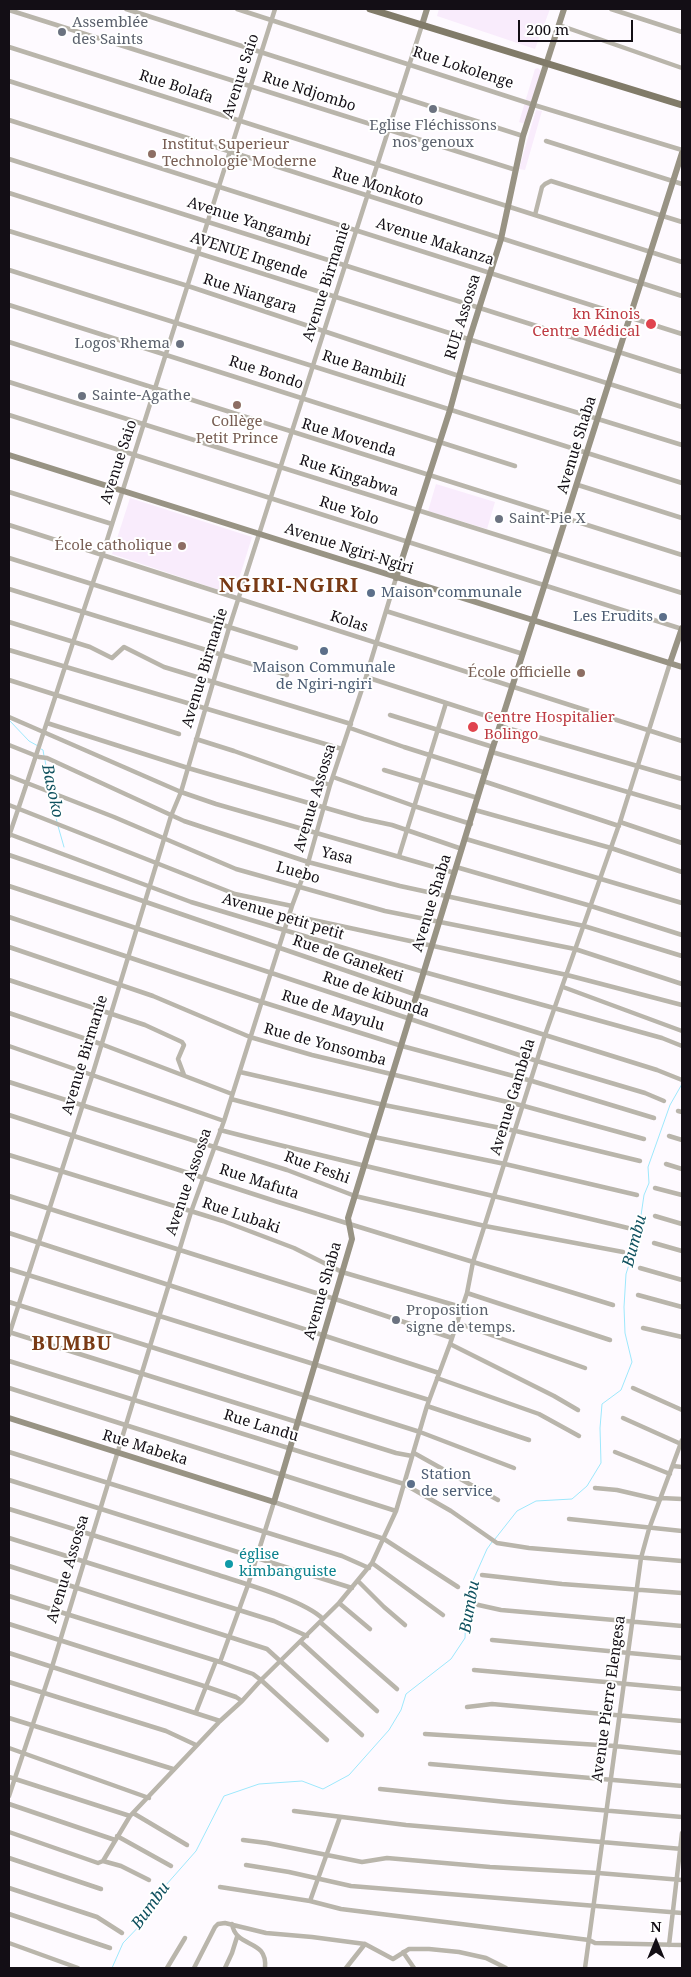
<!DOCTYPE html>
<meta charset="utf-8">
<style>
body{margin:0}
#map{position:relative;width:691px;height:1977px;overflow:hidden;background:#fefaff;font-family:"Noto Serif",serif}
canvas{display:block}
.frame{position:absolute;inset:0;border:10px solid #130e15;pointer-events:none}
.north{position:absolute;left:631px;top:1917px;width:50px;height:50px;-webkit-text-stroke:4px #fff;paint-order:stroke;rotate:0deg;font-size:14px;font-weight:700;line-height:20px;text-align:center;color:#130e15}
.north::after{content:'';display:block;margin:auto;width:18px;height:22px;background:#130e15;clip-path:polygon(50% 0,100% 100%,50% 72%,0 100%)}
.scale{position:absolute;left:518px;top:20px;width:115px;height:22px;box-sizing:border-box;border:2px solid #130e15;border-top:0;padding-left:6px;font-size:15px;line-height:18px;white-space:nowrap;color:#130e15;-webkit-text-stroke:4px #fff;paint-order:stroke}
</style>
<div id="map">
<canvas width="691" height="1977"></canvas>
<div class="frame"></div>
<div class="north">N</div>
<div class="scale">200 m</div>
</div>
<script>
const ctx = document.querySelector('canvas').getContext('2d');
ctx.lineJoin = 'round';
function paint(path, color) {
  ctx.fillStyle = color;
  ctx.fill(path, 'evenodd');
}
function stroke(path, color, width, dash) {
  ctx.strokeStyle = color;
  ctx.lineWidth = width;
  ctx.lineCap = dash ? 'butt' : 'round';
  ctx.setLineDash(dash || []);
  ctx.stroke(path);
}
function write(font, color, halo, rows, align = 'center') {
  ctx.font = font + ' "Noto Serif",serif';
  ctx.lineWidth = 4;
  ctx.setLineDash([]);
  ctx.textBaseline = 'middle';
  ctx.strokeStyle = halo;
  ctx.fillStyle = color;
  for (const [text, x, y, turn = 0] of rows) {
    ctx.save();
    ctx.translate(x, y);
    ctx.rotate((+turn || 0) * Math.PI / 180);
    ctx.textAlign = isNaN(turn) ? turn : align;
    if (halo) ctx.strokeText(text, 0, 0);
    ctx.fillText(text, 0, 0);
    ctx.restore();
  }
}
const built = new Path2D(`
 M439,9H550L535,49L437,16Z
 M538,68L541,71L525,124L519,122L535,69Z
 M536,110L542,111L525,170L519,169Z
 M436,484L495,502L487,529L428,511Z
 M130,498L252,537L234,595L112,554Z`);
const stream = new Path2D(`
 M9,720L29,741L38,746
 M41,749L43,750L44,756
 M45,760L50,790
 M51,794L57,822
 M58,826L64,847
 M495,1539L517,1511L536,1501L572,1499L587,1486L601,1463L600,1428L602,1404L621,1390L632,1362L625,1333L624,1307L626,1274L638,1236L644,1195L649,1183L648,1167L670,1105L682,1084
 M112,1968L123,1943L147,1918L151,1902L196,1851L224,1796L259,1784L302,1781L323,1789L349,1775L389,1730L401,1710L406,1694L451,1659L465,1638L466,1613L471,1585L487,1549L492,1542`);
const street = new Path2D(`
 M126,9L523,136
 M237,9L534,105L682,150
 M611,9L682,32
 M9,10L516,170
 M559,25L682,68
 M9,47L682,262
 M9,81L682,296
 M9,120L682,334
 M546,141L682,184
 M9,159L682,372
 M9,193L682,407
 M535,215L542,187L545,184L551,181L682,222
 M9,231L188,286L459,376L682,445
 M9,270L682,483
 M9,305L515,466
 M9,342L682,555
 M9,382L682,593
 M9,415L682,629
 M578,485L682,518
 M9,492L112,524
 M9,525L682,741
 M9,558L296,648
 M9,589L287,675
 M386,611L523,654
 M9,622L90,647L112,658L124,647L164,667L351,724
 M9,650L342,749
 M366,677L502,721
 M9,680L179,734
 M390,715L493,747
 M9,717L181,792L216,804L455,873
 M47,723L188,768L364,819L392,825L462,849
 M500,726L682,779
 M350,728L404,747L486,773
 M196,739L234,751L330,785
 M9,745L39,757L47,758L184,821L308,862L400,886L584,926L682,956
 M492,752L682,808
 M384,770L478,798
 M9,776L114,817L236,869L385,911L575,949L682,984
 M333,777L414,806L471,824
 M483,781L619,826
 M9,805L235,894L292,906
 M475,810L611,848L682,872
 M620,822L682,843
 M9,834L191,902L424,972L662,1038L682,1046
 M9,836C41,743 70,649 102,556L275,9
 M466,839L682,903
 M9,855L417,995L657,1070L682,1080
 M399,856L446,703
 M456,867L591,906L682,935
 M9,886L537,1061L645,1093L664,1101
 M290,915L567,975L682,1005
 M9,917L262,1002L402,1046L532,1081L654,1118
 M9,947L153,996L250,1037L312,1055L524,1106L644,1139
 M9,980L145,1025L182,1042L184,1045L178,1059L184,1075
 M563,987L682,1031
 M9,1013L101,1044L232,1094
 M9,1046L224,1121
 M240,1072L384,1105L516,1131L640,1161
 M9,1082L287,1170L355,1196L485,1226L623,1252
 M231,1099L374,1137L505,1164L637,1195
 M678,1111L682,1112
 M9,1115L278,1202L613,1305
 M220,1130C355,1165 492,1195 628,1228
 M669,1136L682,1140
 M9,1155L223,1221L294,1248L342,1272L461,1307
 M666,1164L682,1169
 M655,1188L682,1195
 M9,1196L335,1299L452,1338
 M655,1216L682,1224
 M9,1233L439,1373
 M654,1243L682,1251
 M640,1268L682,1280
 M9,1269L429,1400
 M467,1293L610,1340
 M638,1295L682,1307
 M9,1302L420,1432L514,1468
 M457,1323L585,1368
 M643,1328L682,1337
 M9,1332L396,1453L412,1456
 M9,1335L92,1076L171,816L181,792L229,628L422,25
 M450,1344L554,1396L578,1410
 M9,1361L404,1484L451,1511L497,1543L529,1548L682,1561
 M437,1378L539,1414L579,1436
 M9,1388L396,1511
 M633,1388L682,1410
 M427,1406L529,1440
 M623,1418L681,1444
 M9,1452L342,1556L369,1568
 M615,1452L670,1474
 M414,1453L498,1500
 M673,1466L682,1467
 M9,1480L352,1588
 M595,1488L617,1490L660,1500
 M661,1498L682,1499
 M9,1509C78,1530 146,1552 215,1574C242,1583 304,1600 323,1619
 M569,1519L682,1531
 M9,1538L274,1621L307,1636
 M372,1563L443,1615
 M9,1566L267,1649L362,1735
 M482,1575L562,1584L682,1593
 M358,1581L384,1607L405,1625
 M9,1596L220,1662L253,1674L261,1680L327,1740
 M339,1603L370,1629
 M474,1604L501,1610L682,1626
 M320,1622L397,1689
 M9,1624L207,1687L236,1697L242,1701
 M492,1640L682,1658
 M301,1642L377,1711
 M9,1653L220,1721
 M220,1662L248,1585L274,1502L384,1539L458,1587
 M474,1670L682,1689
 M9,1682L166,1731L196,1745
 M467,1707L492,1704L682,1721
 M196,1712L216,1661
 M9,1718L173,1769
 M425,1734L615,1746L682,1753
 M9,1748L149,1798
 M430,1764L682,1786
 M9,1777L130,1816
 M380,1789L506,1802L682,1817
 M9,1796L52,1667L191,1212L224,1121L292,906L308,863L330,785L366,677L396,578
 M9,1804L115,1840
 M294,1811L406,1825L682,1849
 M133,1813L187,1845
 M9,1832L98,1863L103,1861
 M117,1836L171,1866
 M243,1840L267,1843L362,1862L387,1858L490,1867L598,1873L682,1880
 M9,1858L101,1889
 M103,1861L130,1816L220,1721L242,1701L261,1680L339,1603L372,1563L396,1511L427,1406L450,1344L467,1293L473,1262L545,1035L620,822L670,663
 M103,1861L121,1866L149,1880
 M246,1865L289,1872L351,1886L682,1913
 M220,1887L310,1901L341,1909L589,1940L595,1943L682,1945
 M9,1888L97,1917L122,1933
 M310,1901L340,1817
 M9,1914L110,1948
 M232,1924C236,1949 268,1938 265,1968
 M9,1943L78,1968
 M669,1945L682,1833
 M403,1952L414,1968
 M167,1968L185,1938
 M194,1968L215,1927L218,1924L225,1923L266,1933L312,1937L365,1944L393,1959L409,1949H429L459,1952L486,1958L506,1968
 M225,1968L232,1953L237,1937
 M346,1968L365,1944
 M585,1968L641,1558L649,1529L682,1440`);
const secondary = new Path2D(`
 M422,25L427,9
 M9,455L682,667
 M396,578L450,410L469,340L501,239L523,136L564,9
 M670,663L682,628
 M9,1418L274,1502L352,1239L348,1218L493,747L682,153`);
const primary = new Path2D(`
 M370,9L682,105`);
const markers = [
 [62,32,5,"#6b7280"],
 [433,109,5,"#6b7280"],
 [152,154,5,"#8d6e63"],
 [651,324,6,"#e0444e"],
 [180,344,5,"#6b7280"],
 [82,396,5,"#6b7280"],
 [237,405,5,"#8d6e63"],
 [499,519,5,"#6b7280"],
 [182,546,5,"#8d6e63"],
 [371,593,5,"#5c6f8a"],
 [663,617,5,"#5c6f8a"],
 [324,651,5,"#5c6f8a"],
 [581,673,5,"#8d6e63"],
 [473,727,6,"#e0444e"],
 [396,1320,5,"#6b7280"],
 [411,1484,5,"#5c6f8a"],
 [229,1564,5,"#0f9aa8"]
];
const worshipNames = [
 ["Assemblée",72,23],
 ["des Saints",72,40],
 ["Eglise Fléchissons",433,126,"center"],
 ["nos genoux",433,143,"center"],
 ["Logos Rhema",170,344,"right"],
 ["Sainte-Agathe",92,396],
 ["Saint-Pie X",509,519],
 ["Proposition",406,1311],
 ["signe de temps.",406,1328]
];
const streetNames = [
 ["Rue Lokolenge",463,68,18],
 ["Avenue Saio",241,76,-72],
 ["Rue Bolafa",176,87,18],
 ["Rue Ndjombo",309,92,18],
 ["Rue Monkoto",378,187,18],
 ["Avenue Yangambi",249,222,18],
 ["Avenue Makanza",435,242,18],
 ["AVENUE Ingende",249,256,18],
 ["Avenue Birmanie",327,282,-72],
 ["Rue Niangara",250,294,18],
 ["RUE Assossa",463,317,-73],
 ["Rue Bambili",364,369,18],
 ["Rue Bondo",266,373,18],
 ["Rue Movenda",349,438,17],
 ["Avenue Shaba",577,445,-73],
 ["Avenue Saio",119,462,-72],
 ["Rue Kingabwa",349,476,18],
 ["Rue Yolo",349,511,18],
 ["Avenue Ngiri-Ngiri",349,549,18],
 ["Kolas",349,622,18],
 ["Avenue Birmanie",205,668,-73],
 ["Avenue Assossa",315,798,-73],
 ["Yasa",337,856,13],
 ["Luebo",298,873,16],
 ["Avenue Shaba",432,903,-73],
 ["Avenue petit petit",283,917,17],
 ["Rue de Ganeketi",348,959,19],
 ["Rue de kibunda",376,995,19],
 ["Rue de Mayulu",333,1011,17],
 ["Rue de Yonsomba",325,1045,15],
 ["Avenue Birmanie",85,1055,-73],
 ["Avenue Gambela",513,1097,-73],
 ["Rue Feshi",317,1168,20],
 ["Avenue Assossa",189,1182,-71],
 ["Rue Mafuta",259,1182,18],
 ["Rue Lubaki",241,1216,19],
 ["Avenue Shaba",323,1291,-74],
 ["Rue Landu",261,1426,17],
 ["Rue Mabeka",145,1448,17],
 ["Avenue Assossa",68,1569,-73],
 ["Avenue Pierre Elengesa",609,1699,-82]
];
const educationNames = [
 ["Institut Superieur",162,145,"left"],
 ["Technologie Moderne",162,162,"left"],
 ["Collège",237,422,"center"],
 ["Petit Prince",237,439,"center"],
 ["École catholique",172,546],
 ["École officielle",571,673]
];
const healthNames = [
 ["kn Kinois",640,315],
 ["Centre Médical",640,332],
 ["Centre Hospitalier",484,718,"left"],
 ["Bolingo",484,735,"left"]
];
const serviceNames = [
 ["Maison communale",381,593],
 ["Les Erudits",653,617,"right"],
 ["Maison Communale",324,668,"center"],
 ["de Ngiri-ngiri",324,685,"center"],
 ["Station",421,1475],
 ["de service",421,1492]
];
const cultureNames = [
 ["église",239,1555],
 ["kimbanguiste",239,1572]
];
const waterNames = [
 ["Basoko",52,791,78],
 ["Bumbu",635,1241,-75],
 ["Bumbu",470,1607,-80],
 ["Bumbu",151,1906,-54]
];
const districtNames = [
 ["NGIRI-NGIRI",289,586],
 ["BUMBU",72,1344]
];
paint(built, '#f9ecfc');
stroke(stream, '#9de8fc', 1);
stroke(street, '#b9b5ab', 4.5);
stroke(secondary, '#989384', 6);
stroke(primary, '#817b69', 7);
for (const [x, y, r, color] of markers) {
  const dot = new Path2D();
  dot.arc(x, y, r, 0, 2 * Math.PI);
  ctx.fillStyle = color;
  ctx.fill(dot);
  stroke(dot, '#fff', 2);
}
write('15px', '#5b616d', '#fff', worshipNames, 'left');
write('15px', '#130e15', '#fff', streetNames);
write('15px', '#785e54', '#fff', educationNames, 'right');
write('15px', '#be3a42', '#fff', healthNames, 'right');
write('15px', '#4e5e75', '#fff', serviceNames, 'left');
write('15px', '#0d838f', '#fff', cultureNames, 'left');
write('italic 16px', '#0f515f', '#fff', waterNames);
ctx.letterSpacing = '1px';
write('bold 20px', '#793a15', '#fff', districtNames);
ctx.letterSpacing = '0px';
</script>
